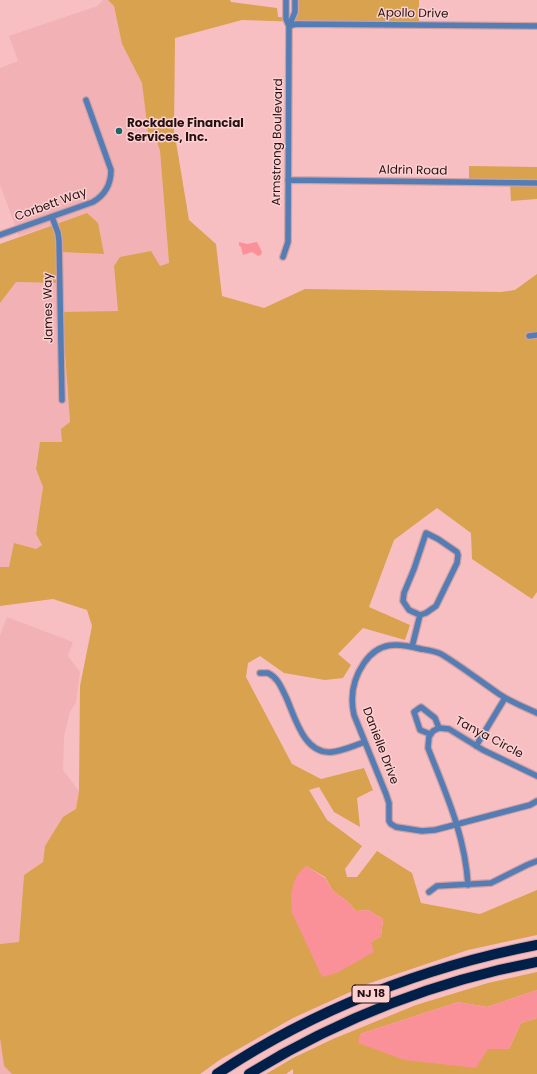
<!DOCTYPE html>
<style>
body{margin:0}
canvas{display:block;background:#f7bfc1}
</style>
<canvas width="537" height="1074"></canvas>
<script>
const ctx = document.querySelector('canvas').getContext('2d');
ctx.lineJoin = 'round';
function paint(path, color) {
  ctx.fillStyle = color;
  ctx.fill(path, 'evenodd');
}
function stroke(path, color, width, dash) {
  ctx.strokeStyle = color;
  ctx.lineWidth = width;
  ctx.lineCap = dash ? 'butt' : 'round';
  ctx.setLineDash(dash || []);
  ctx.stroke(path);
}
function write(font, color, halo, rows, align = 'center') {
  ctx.font = font + ' Poppins,sans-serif';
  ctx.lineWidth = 3;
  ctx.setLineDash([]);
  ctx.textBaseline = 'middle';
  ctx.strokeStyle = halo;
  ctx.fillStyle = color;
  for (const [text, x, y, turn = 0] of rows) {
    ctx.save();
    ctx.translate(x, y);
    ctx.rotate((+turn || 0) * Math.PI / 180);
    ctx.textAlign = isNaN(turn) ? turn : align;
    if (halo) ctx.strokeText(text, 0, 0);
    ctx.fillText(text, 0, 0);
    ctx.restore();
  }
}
const built = new Path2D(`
 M103,0H108L114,6L122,44L142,83L149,140L157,141L160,151L169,263L160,266H114L119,312H62L70,422L62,442H40L36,469L43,487L36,534L42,545L9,567H0V303L15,282L61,283L60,252L103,254L87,213L19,236L0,185V68L18,61L9,36L97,6Z
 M7,617L73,642L68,656L80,672L76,702L70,712L64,736L63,770L79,791L76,809L45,846L43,862L24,875L19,942L0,944V635Z
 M0,1038L4,1066L12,1074H0Z`);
const green = new Path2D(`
 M108,0H230L231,2L277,8L278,17H291L292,0H419V26L242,20L175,38L174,130L189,220L216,244L222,296L264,308L305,289L501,292L515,290L537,274V592L532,599L472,559L471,533L437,508L394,540L369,607L410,625L405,640L363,628L338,654L351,665L343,678L325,680L284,673L260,656L248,663L246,677L292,764L321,779L364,768L373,790L357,798L360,827L334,812L319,787L309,790L327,820L362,846L345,869L347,877H357L377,851L412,873L421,903L480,914L537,890V935L468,950L370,983L293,1018L221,1059L200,1074H12L4,1066L0,1038V944L19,942L24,875L43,862L45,846L63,817L76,809L79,791L80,686L92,626L87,610L53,599L0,606V567H9L14,543L36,549L42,545L36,534L43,487L36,469L40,442H62L61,429L70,422L62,312L118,311L114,266L120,257L151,251L160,266L169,263L160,151L157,141H149L142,83L122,44L114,6ZM306,866L325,877L333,891L346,900L356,911L368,910L383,919L381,936L371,942Z
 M469,166L537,167V199L511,201L510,183H469Z
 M87,213L98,223L104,254L60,252L61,283L16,282L0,303V244Z
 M537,972V990L487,1007L458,1002L360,1034L488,1049H509L521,1023L537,1018V1074H293V1069L286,1074H266L293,1058L333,1039L416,1005L488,983Z`);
const water = new Path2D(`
 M239,242L247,244L257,242L262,252L261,255L258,256L252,252L243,255L241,247L239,245Z
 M306,866L325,878L333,891L346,900L356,911L368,910L383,919L381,936L371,942L374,952L337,973L322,977L292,913C290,897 291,876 306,866Z
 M537,990V1018L521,1023L509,1049H488L476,1068L404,1060L358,1043L360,1034L458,1002L487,1007Z`);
const street = new Path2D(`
 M286,0V19L289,26
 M289,26L296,24L537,26
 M288,180L537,183
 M52,217L58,233L59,241L62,400
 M0,235L93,202C105,195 111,184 111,170L86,100
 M283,257L288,242L289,26L295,12V0
 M529,336L537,335
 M426,533L438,539L457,552L458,555L457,563L436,606L426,613L420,615L409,610L403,601L404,593L414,569Z
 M412,647L420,615
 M260,673H268C278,678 281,687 286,697C295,717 304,755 332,752C343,751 355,745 365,742
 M537,713C524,707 511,702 499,694C480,681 461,666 441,654C435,651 427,650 421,649C397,643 379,641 364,663C353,679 350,697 354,715L386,794L389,803V821L391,824L396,827L422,831L435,830L530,805L537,801
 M430,734L420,730L414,712L421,707L435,718L439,728
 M476,746L505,698
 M468,885C465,835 446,794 428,748L429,737L433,731L439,728L449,729L483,750L537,776
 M429,892L437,886L491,883L527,865L537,861`);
const highway = new Path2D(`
 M217,1074C313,1010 424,967 537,945
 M249,1074C337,1020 436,981 537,962`);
const markers = [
 [119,131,4,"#196768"]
];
const shields = [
 [371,994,38]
];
const shieldNames = [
 ["NJ 18",371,994]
];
const streetNames = [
 ["Apollo Drive",413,14,1],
 ["Armstrong Boulevard",278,142,-89],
 ["Aldrin Road",413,171,1],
 ["Corbett Way",51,205,-20],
 ["James Way",49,308,-91],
 ["Tanya Circle",489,738,28],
 ["Danielle Drive",380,746,69]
];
const poiNames = [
 ["Rockdale Financial",127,124],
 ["Services, Inc.",127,138]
];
paint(built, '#f2b2b5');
paint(green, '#d8a24f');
paint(water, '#fa9199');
stroke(street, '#d1a0a2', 8);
stroke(highway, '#d1a0a2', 12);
stroke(street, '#537db4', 5.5);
stroke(highway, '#00204a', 10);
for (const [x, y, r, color] of markers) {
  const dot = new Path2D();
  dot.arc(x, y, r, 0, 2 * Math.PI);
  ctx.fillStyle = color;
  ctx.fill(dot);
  stroke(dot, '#fdd0d1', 1.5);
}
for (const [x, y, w] of shields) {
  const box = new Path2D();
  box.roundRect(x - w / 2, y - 9, w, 18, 3);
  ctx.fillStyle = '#fdd0d1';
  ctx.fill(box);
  stroke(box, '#241113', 1);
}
write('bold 11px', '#241113', null, shieldNames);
write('12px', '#241113', '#fdd0d1', streetNames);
write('bold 12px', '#241113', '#fdd0d1', poiNames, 'left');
</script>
